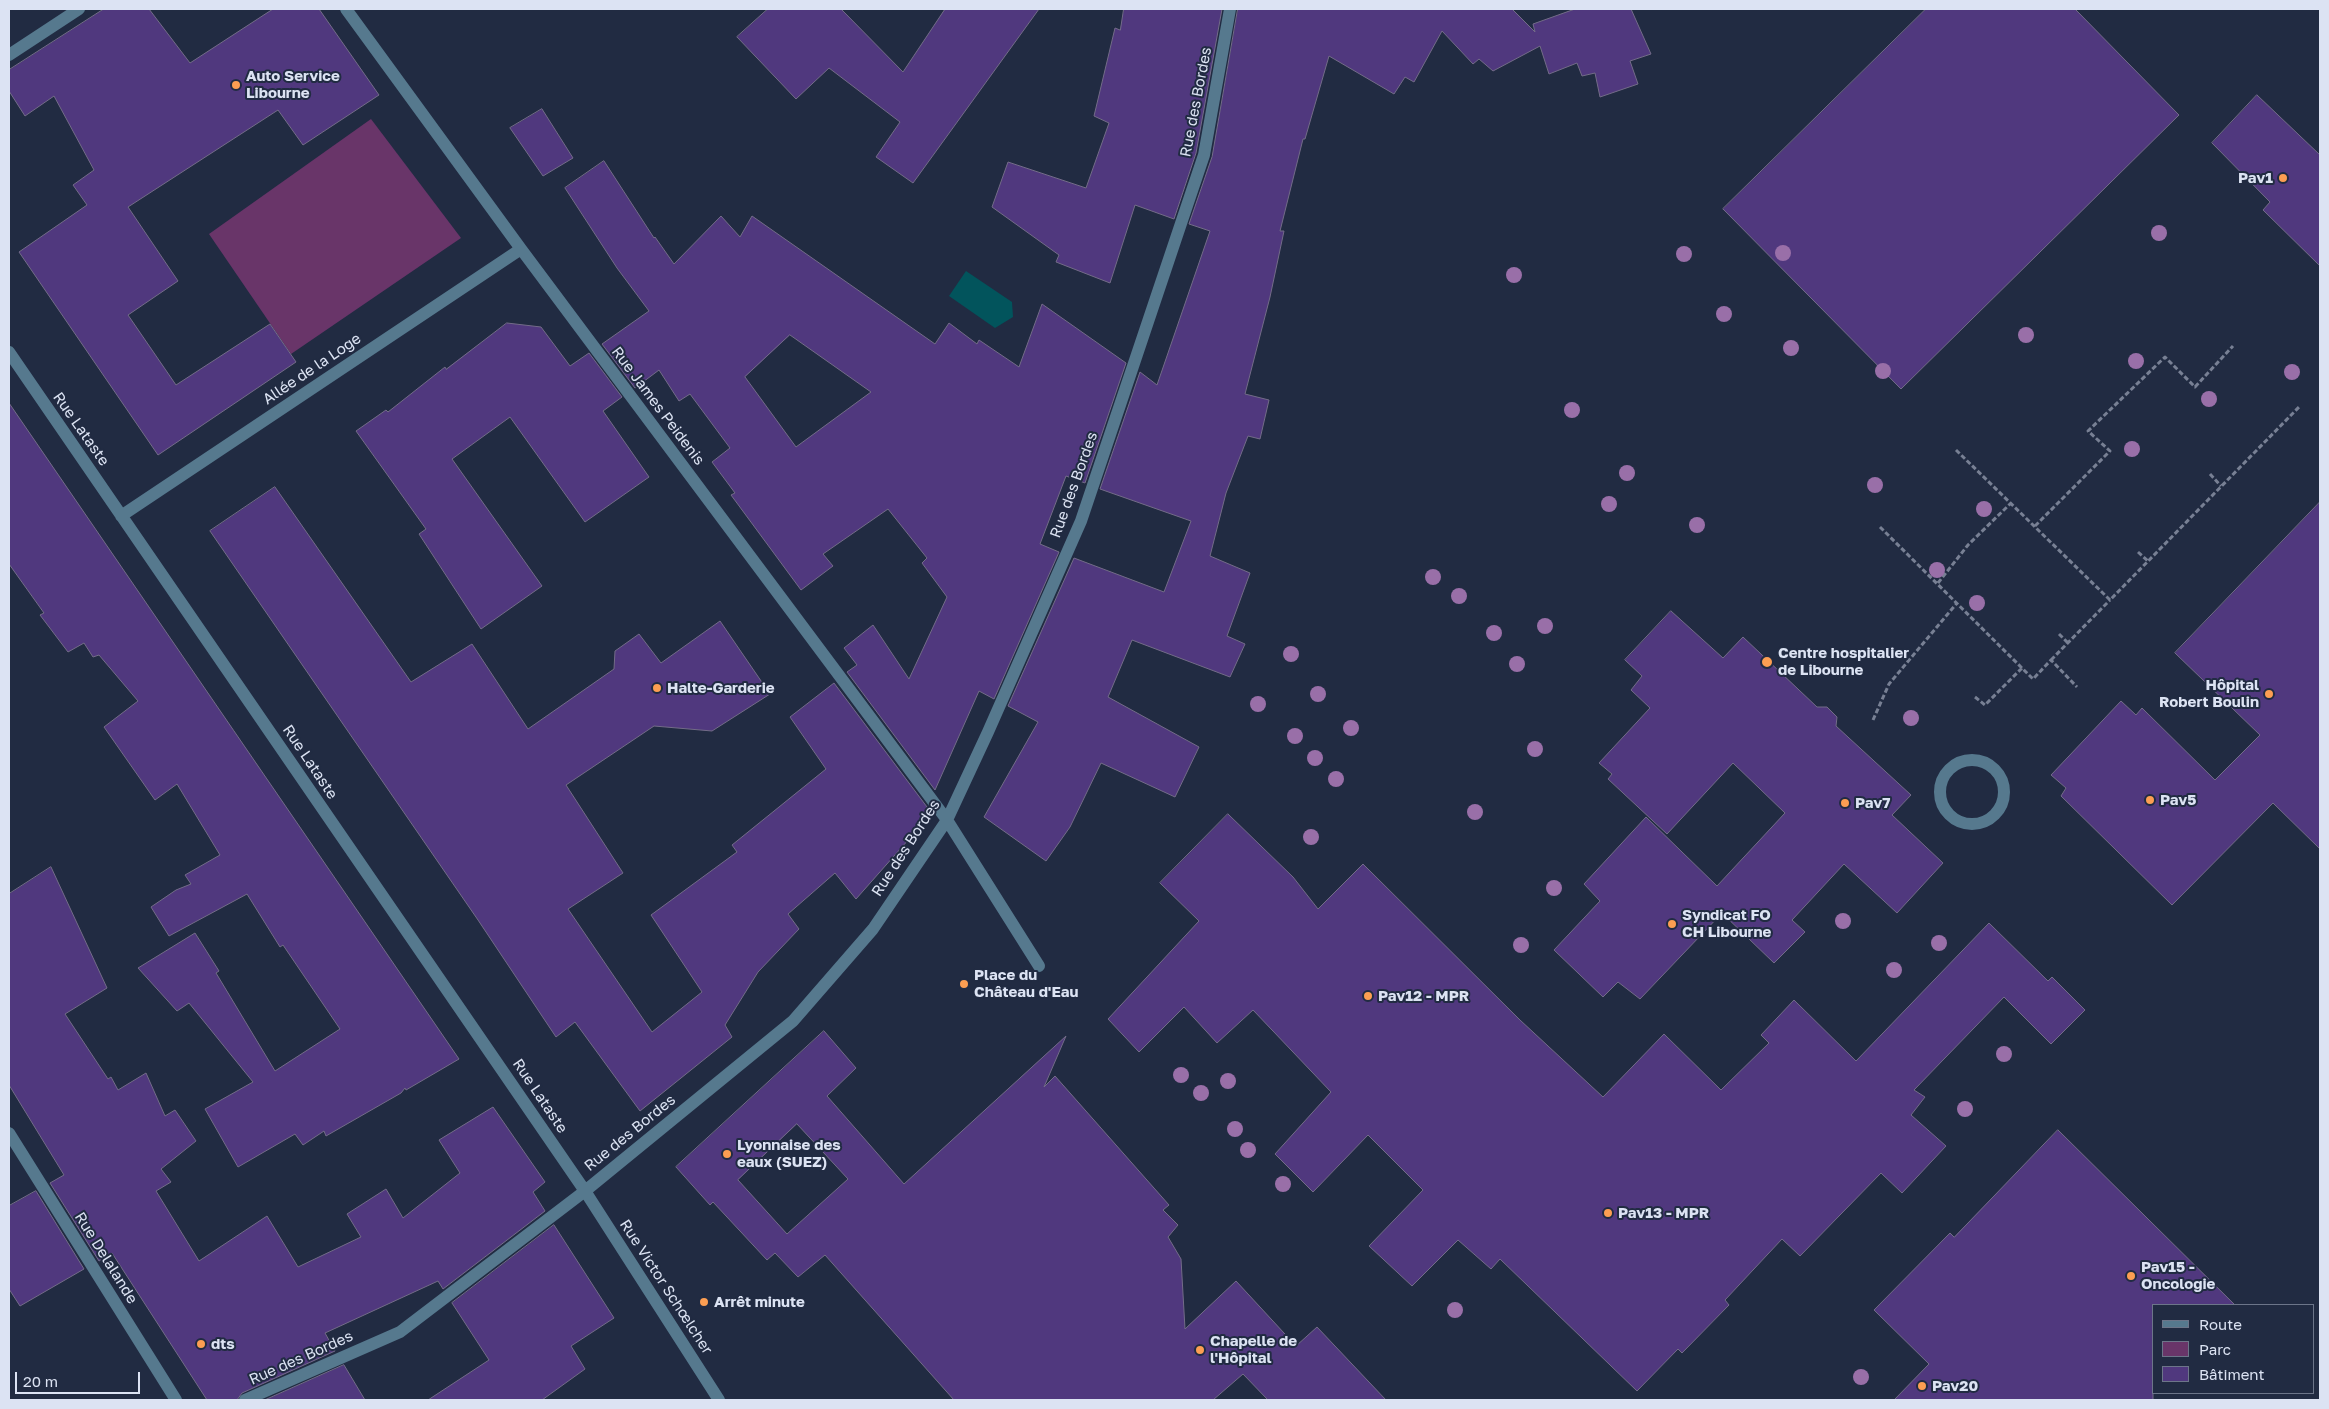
<!DOCTYPE html>
<meta charset="utf-8">
<style>
body{margin:0}
#map{position:relative;width:2329px;height:1409px;overflow:hidden;background:#212b42;font-family:"Golos Text",sans-serif}
canvas{display:block}
.frame{position:absolute;inset:0;border:10px solid #dce3f3;pointer-events:none}
.legend{position:absolute;left:2152px;top:1304px;width:162px;height:90px;box-sizing:border-box;background:#212b42;border:1px solid #6c7589;margin:0;padding:6px 9px;list-style:none;font-size:15px;color:#dce3f3}
.legend li{display:flex;align-items:center;gap:10px;height:25px}
.legend b{width:25px;border:1px solid #6c7589}
.scale{position:absolute;left:15px;top:1372px;width:125px;height:22px;box-sizing:border-box;border:2px solid #dce3f3;border-top:0;padding-left:6px;font-size:15px;line-height:18px;white-space:nowrap;color:#dce3f3;-webkit-text-stroke:4px #212b42;paint-order:stroke}
</style>
<div id="map">
<canvas width="2329" height="1409"></canvas>
<div class="frame"></div>
<ul class="legend">
<li><b style="height:6px;background:#56798e"></b>Route</li>
<li><b style="height:14px;background:#693569"></b>Parc</li>
<li><b style="height:14px;background:#50387e"></b>Bâtiment</li>
</ul>
<div class="scale">20 m</div>
</div>
<script>
const ctx = document.querySelector('canvas').getContext('2d');
ctx.lineJoin = 'round';
function paint(path, color) {
  ctx.fillStyle = color;
  ctx.fill(path, 'evenodd');
}
function stroke(path, color, width, dash) {
  ctx.strokeStyle = color;
  ctx.lineWidth = width;
  ctx.lineCap = dash ? 'butt' : 'round';
  ctx.setLineDash(dash || []);
  ctx.stroke(path);
}
function write(font, color, halo, rows, align = 'center') {
  ctx.font = font + ' "Golos Text",sans-serif';
  ctx.lineWidth = 4;
  ctx.setLineDash([]);
  ctx.textBaseline = 'middle';
  ctx.strokeStyle = halo;
  ctx.fillStyle = color;
  for (const [text, x, y, turn = 0] of rows) {
    ctx.save();
    ctx.translate(x, y);
    ctx.rotate((+turn || 0) * Math.PI / 180);
    ctx.textAlign = isNaN(turn) ? turn : align;
    if (halo) ctx.strokeText(text, 0, 0);
    ctx.fillText(text, 0, 0);
    ctx.restore();
  }
}
const green = new Path2D(`
 M371,119L461,238L291,354L209,234Z`);
const water = new Path2D(`
 M966,271L1012,302L1013,317L995,328L949,296Z`);
const building = new Path2D(`
 M104,9H149L190,63L273,9H319L379,95L303,145L278,110L128,207L178,281L128,315L176,385L270,324L296,362L158,455L19,252L87,205L73,185L94,170L54,96L25,116L9,91V70Z
 M768,9H841L903,72L945,9H1039L913,183L876,157L900,122L829,68L796,99L737,37Z
 M1124,9H1222L1196,153L1174,219L1135,205L1110,283L1056,262L1059,255L992,207L1008,162L1086,188L1109,123L1094,116L1115,28L1120,30Z
 M1238,9H1512L1535,32L1533,24L1575,9H1631L1651,54L1630,61L1638,84L1600,97L1595,73L1582,76L1577,63L1549,74L1540,46L1493,71L1479,59L1473,64L1442,31L1414,82L1405,77L1394,94L1329,56L1305,139H1303L1280,231H1284L1270,297L1245,394L1269,400L1260,439L1248,436L1226,493L1210,556L1250,573L1227,636L1245,644L1230,677L1132,640L1108,697L1199,747L1175,797L1101,763L1070,827L1046,861L984,817L1038,722L1008,706L1074,558L1164,592L1191,521L1100,489L1140,372L1157,385L1210,231L1189,224L1212,157Z
 M1926,9H2075L2179,115L1901,389L1723,209Z
 M2257,95L2320,155V266L2263,210L2270,202L2212,143Z
 M542,109L573,158L543,176L510,128Z
 M604,161L654,238L655,237L674,264L721,216L740,237L752,216L935,344L949,323L977,344L979,340L1019,367L1042,304L1126,363L1085,483L1066,476L1040,544L1059,552L994,699L979,691L935,790L847,672L857,665L844,648L873,625L909,679L947,597L922,563L927,558L888,509L823,554L833,566L801,590L731,495L735,493L712,462L730,448L690,394L679,401L659,370L635,388L602,344L649,311L617,268L565,188ZM790,335L871,392L796,447L745,377Z
 M507,323L541,327L570,366L589,353L622,397L603,411L649,477L585,522L510,417L452,459L542,586L481,629L419,534L426,529L356,431L386,410L388,412L445,367L446,369Z
 M9,403L459,1059L406,1090L405,1088L401,1093L326,1136L324,1131L303,1145L295,1134L238,1167L205,1109L253,1082L189,1003L177,1011L138,968L195,933L219,971L216,973L275,1071L340,1029L283,945L280,947L247,894L169,936L151,907L176,890L191,884L185,875L220,855L177,784L155,800L104,727L138,701L99,655L93,657L84,643L68,652L40,615L44,613L9,564Z
 M275,487L411,682L472,644L528,729L614,669L615,651L639,634L661,663L720,621L770,694L712,731L654,726L566,785L623,873L568,909L652,1032L702,992L651,915L737,852L732,845L826,769L790,717L834,683L927,807L917,830L856,899L835,873L788,914L799,929L758,972L725,1025L732,1037L640,1111L575,1022L556,1037L478,920L210,531Z
 M2320,502V849L2273,803L2172,905L2061,796L2066,788L2051,775L2121,701L2136,715L2142,708L2215,780L2260,735L2175,653Z
 M1671,611L1723,658L1743,637L1817,707H1827L1837,717L1836,726L1911,795L1892,815L1943,863L1897,913L1844,864L1792,920L1805,932L1774,963L1722,913L1640,999L1618,982L1603,997L1554,950L1600,901L1584,884L1646,817L1717,886L1785,813L1733,763L1667,834L1608,779L1612,774L1599,763L1650,708L1631,690L1642,676L1625,660Z
 M1228,814L1293,877L1318,909L1363,864L1520,1020L1603,1097L1664,1034L1721,1090L1769,1043L1761,1035L1794,1000L1856,1061L1989,923L2048,981L2052,977L2085,1010L2051,1044L2004,997L1914,1090L1925,1097L1911,1115L1946,1146L1902,1193L1881,1173L1800,1256L1782,1239L1725,1300L1729,1305L1682,1353L1678,1349L1637,1391L1500,1259L1491,1269L1458,1240L1412,1286L1369,1246L1423,1190L1368,1135L1313,1192L1275,1154L1331,1092L1253,1010L1217,1043L1184,1007L1139,1052L1108,1019L1199,921L1160,883Z
 M51,867L107,988L65,1014L108,1079L111,1077L118,1090L146,1073L165,1116L175,1110L196,1141L161,1169L171,1182L156,1191L199,1261L267,1216L298,1267L361,1237L347,1214L386,1189L403,1218L460,1173L439,1140L493,1107L545,1182L533,1192L545,1211L443,1289L438,1281L325,1333L335,1351L242,1393L237,1400H207L112,1253L99,1261L50,1183L64,1175L9,1085V894Z
 M824,1031L856,1068L827,1096L904,1184L1066,1036L1044,1087L1055,1076L1169,1205L1163,1210L1178,1225L1168,1237L1181,1259L1185,1329L1236,1281L1296,1346L1317,1327L1386,1400H1268L1243,1374L1213,1400H954L825,1255L798,1277L775,1253L767,1260L713,1202L710,1205L676,1167ZM797,1124L848,1179L787,1234L738,1180Z
 M2058,1130L2235,1305H2153V1400H1894L1929,1364L1874,1310L1950,1233L1954,1237Z
 M36,1191L84,1269L20,1306L9,1289V1206Z
 M554,1225L614,1318L571,1346L585,1369L542,1400H428L489,1360L452,1303Z
 M344,1365L365,1400H265Z`);
const path = new Path2D(`
 M1956,450L2110,600L2299,407
 M2210,474L2221,486
 M2035,526L2110,451L2088,431L2165,357L2195,387L2233,346
 M1880,527L2033,679L2051,660L2077,687
 M2138,552L2148,561
 M1938,583L1968,545L2011,503
 M2059,634L2068,643
 M2051,660L2110,600
 M1975,697L1985,705L2022,668
 M1873,720L1889,684L1957,603`);
const minor = new Path2D(`
 M346,9L521,249L947,820L1039,966
 M9,55L79,9
 M9,352L585,1191L719,1400
 M121,516L521,249
 M1940 792a32 32 0 1 1 64 0a32 32 0 1 1-64 0Z
 M9,1133L176,1400
 M245,1400L400,1332L585,1191L793,1021L873,929L947,820L988,732L1081,521L1204,155L1230,9`);
const trees = [
 [2159,233],
 [1783,253],
 [1684,254],
 [1514,275],
 [1724,314],
 [2026,335],
 [1791,348],
 [2136,361],
 [1883,371],
 [2292,372],
 [2209,399],
 [1572,410],
 [2132,449],
 [1627,473],
 [1875,485],
 [1609,504],
 [1984,509],
 [1697,525],
 [1937,570],
 [1433,577],
 [1459,596],
 [1977,603],
 [1545,626],
 [1494,633],
 [1291,654],
 [1517,664],
 [1318,694],
 [1258,704],
 [1911,718],
 [1351,728],
 [1295,736],
 [1535,749],
 [1315,758],
 [1336,779],
 [1475,812],
 [1311,837],
 [1554,888],
 [1843,921],
 [1939,943],
 [1521,945],
 [1894,970],
 [2004,1054],
 [1181,1075],
 [1228,1081],
 [1201,1093],
 [1965,1109],
 [1235,1129],
 [1248,1150],
 [1283,1184],
 [1455,1310],
 [1861,1377]
];
const markers = [
 [236,85,5,"#fc9e52"],
 [2283,178,5,"#fc9e52"],
 [1767,662,6,"#fc9e52"],
 [657,688,5,"#fc9e52"],
 [2269,694,5,"#fc9e52"],
 [2150,800,5,"#fc9e52"],
 [1845,803,5,"#fc9e52"],
 [1672,924,5,"#fc9e52"],
 [964,984,5,"#fc9e52"],
 [1368,996,5,"#fc9e52"],
 [727,1154,5,"#fc9e52"],
 [1608,1213,5,"#fc9e52"],
 [2131,1276,5,"#fc9e52"],
 [704,1302,5,"#fc9e52"],
 [201,1344,5,"#fc9e52"],
 [1200,1350,5,"#fc9e52"],
 [1922,1386,5,"#fc9e52"]
];
const poiNames = [
 ["Auto Service",246,76],
 ["Libourne",246,93],
 ["Pav1",2273,178,"right"],
 ["Centre hospitalier",1778,653],
 ["de Libourne",1778,670],
 ["Hôpital",2259,685,"right"],
 ["Robert Boulin",2259,702,"right"],
 ["Halte-Garderie",667,688],
 ["Pav5",2160,800],
 ["Pav7",1855,803],
 ["Syndicat FO",1682,915],
 ["CH Libourne",1682,932],
 ["Place du",974,975],
 ["Château d'Eau",974,992],
 ["Pav12 - MPR",1378,996],
 ["Lyonnaise des",737,1145],
 ["eaux (SUEZ)",737,1162],
 ["Pav13 - MPR",1618,1213],
 ["Pav15 -",2141,1267],
 ["Oncologie",2141,1284],
 ["Arrêt minute",714,1302],
 ["Chapelle de",1210,1341],
 ["l'Hôpital",1210,1358],
 ["dts",211,1344],
 ["Pav20",1932,1386]
];
const streetNames = [
 ["Rue des Bordes",1196,102,-79],
 ["Allée de la Loge",312,369,-34],
 ["Rue James Peidenis",658,406,53],
 ["Rue Lataste",81,429,55],
 ["Rue des Bordes",1074,485,-70],
 ["Rue Lataste",310,762,56],
 ["Rue des Bordes",906,848,-57],
 ["Rue Lataste",540,1096,56],
 ["Rue des Bordes",630,1133,-39],
 ["Rue Delalande",106,1258,58],
 ["Rue Victor Schœlcher",666,1287,57],
 ["Rue des Bordes",301,1358,-24]
];
paint(green, '#693569');
paint(water, '#02545c');
paint(building, '#50387e');
stroke(building, '#736c88', 1);
stroke(path, '#788094', 3, [5, 2.5]);
stroke(minor, '#56798e', 12);
ctx.fillStyle = '#996fa8';
for (const [x, y] of trees) {
  ctx.beginPath();
  ctx.arc(x, y, 8, 0, 2 * Math.PI);
  ctx.fill();
}
for (const [x, y, r, color] of markers) {
  const dot = new Path2D();
  dot.arc(x, y, r, 0, 2 * Math.PI);
  ctx.fillStyle = color;
  ctx.fill(dot);
  stroke(dot, '#212b42', 2);
}
write('bold 15px', '#dce3f3', '#212b42', poiNames, 'left');
write('15px', '#dce3f3', '#212b42', streetNames);
</script>
